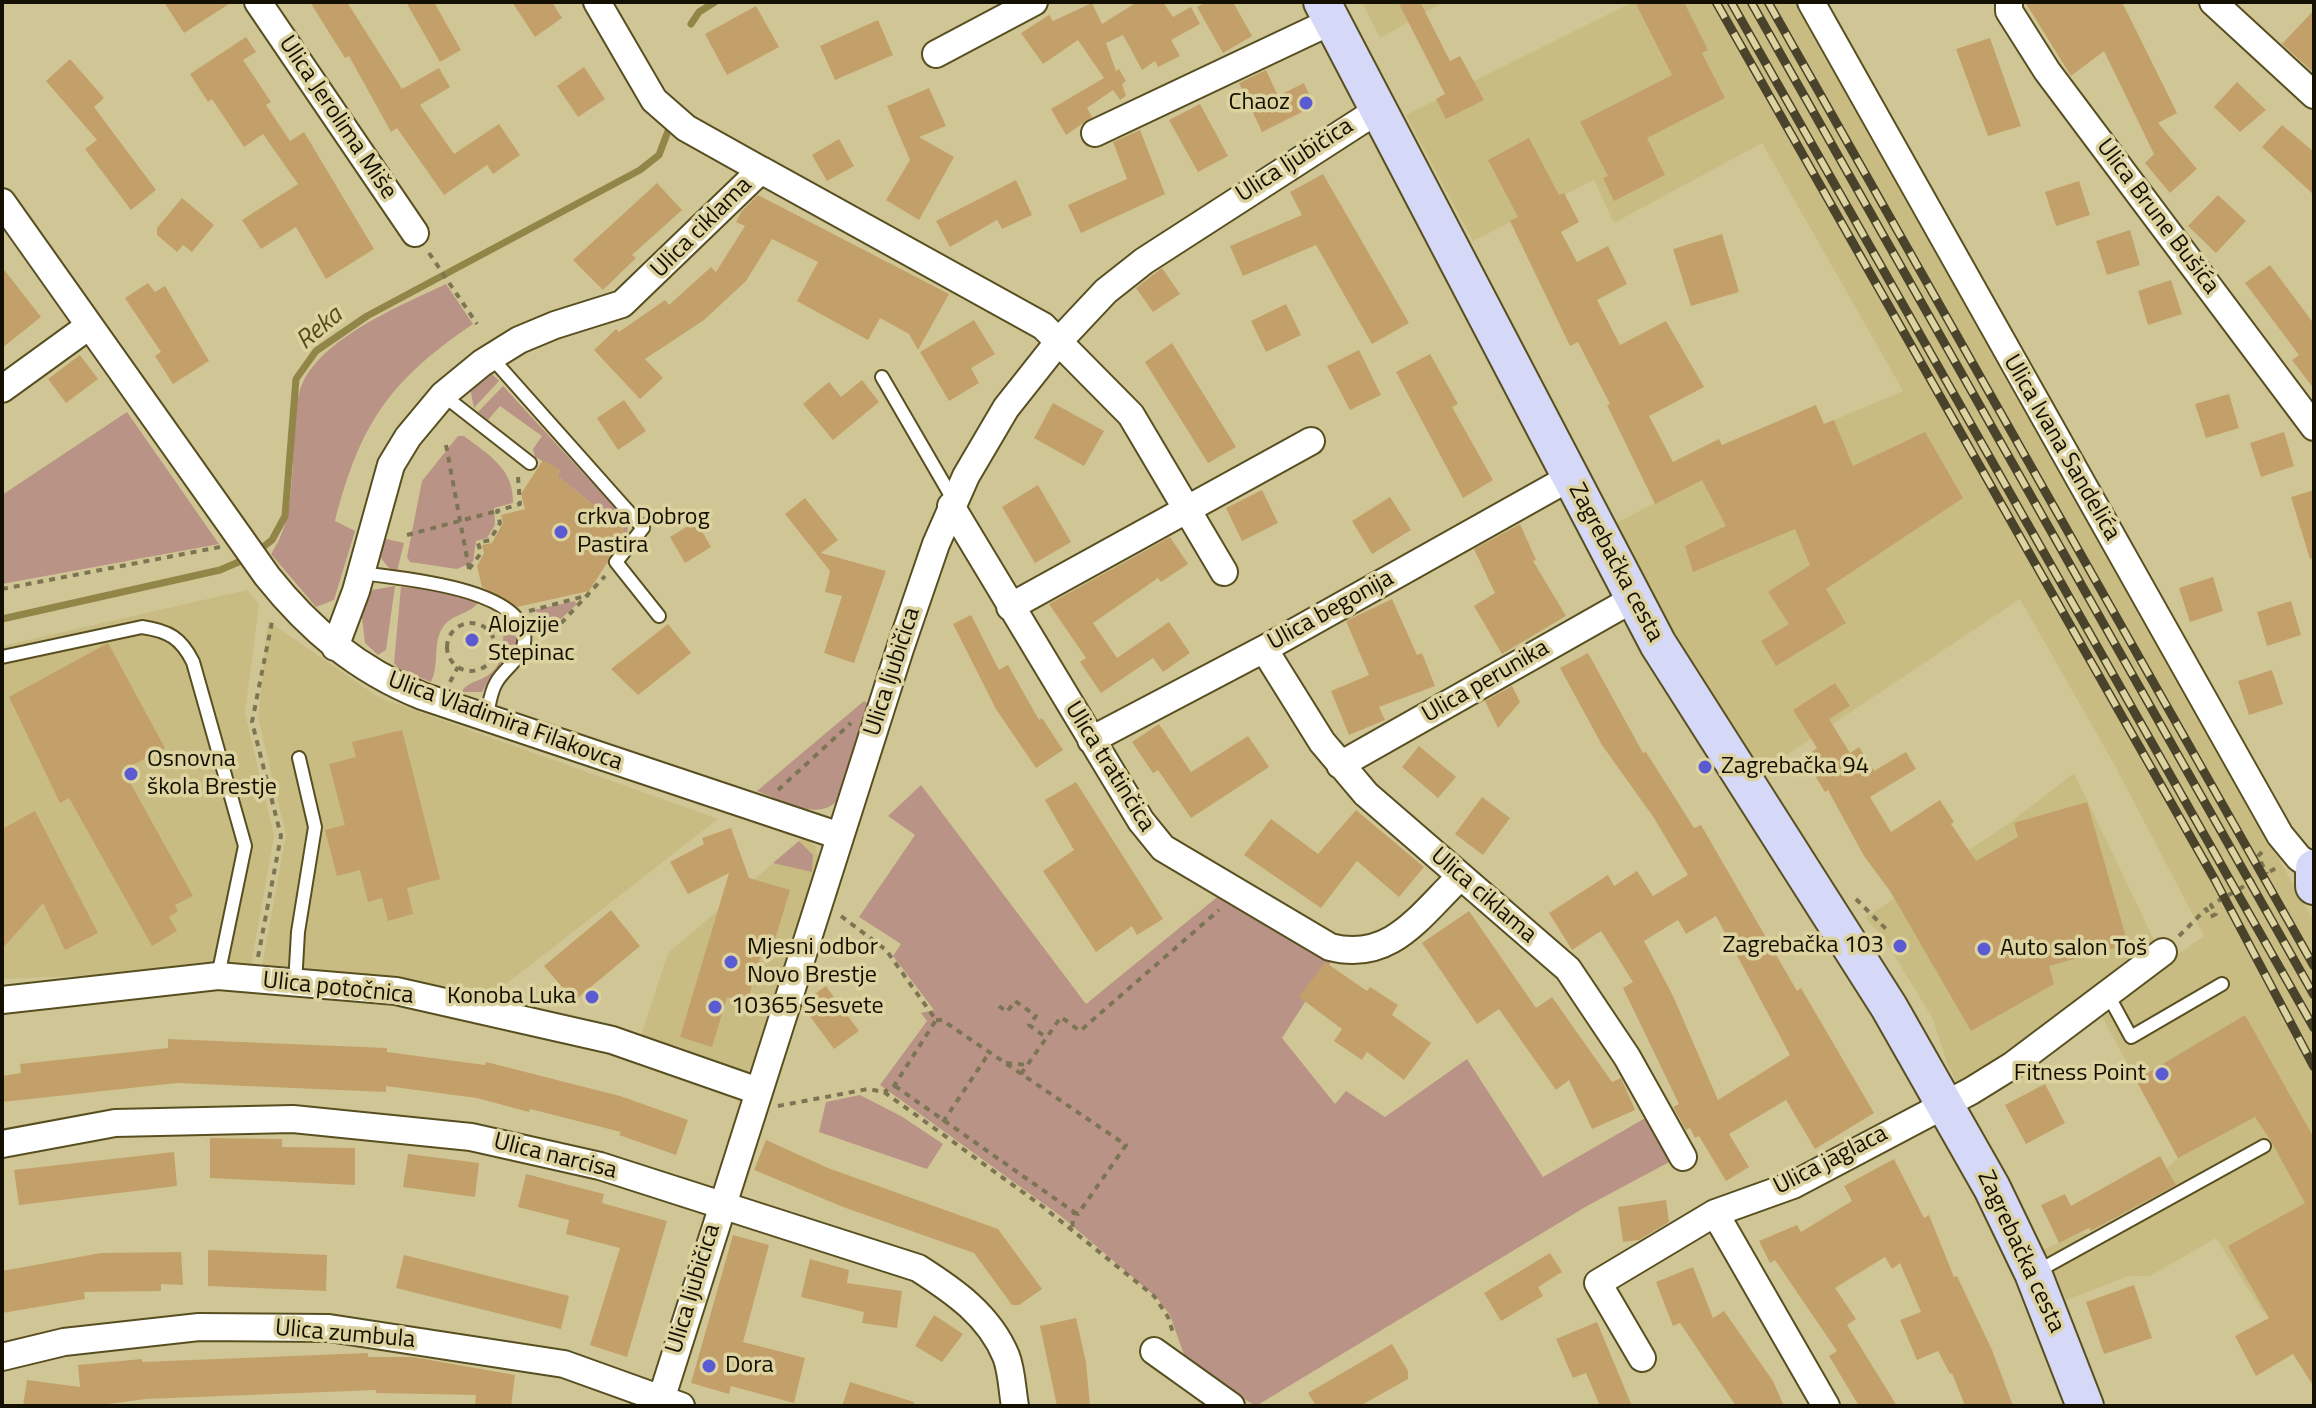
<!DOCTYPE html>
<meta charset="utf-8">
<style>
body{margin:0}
#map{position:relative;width:2316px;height:1408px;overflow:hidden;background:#d0c695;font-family:"Titillium Web",sans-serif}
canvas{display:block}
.frame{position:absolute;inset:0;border:4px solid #141001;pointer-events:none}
</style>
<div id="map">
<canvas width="2316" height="1408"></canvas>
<div class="frame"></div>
</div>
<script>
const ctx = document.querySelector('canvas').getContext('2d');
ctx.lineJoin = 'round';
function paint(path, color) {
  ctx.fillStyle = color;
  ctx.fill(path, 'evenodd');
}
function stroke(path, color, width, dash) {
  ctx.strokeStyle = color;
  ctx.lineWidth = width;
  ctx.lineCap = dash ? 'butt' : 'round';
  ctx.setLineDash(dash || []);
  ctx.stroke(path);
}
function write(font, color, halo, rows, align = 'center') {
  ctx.font = font + ' "Titillium Web",sans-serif';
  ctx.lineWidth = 7;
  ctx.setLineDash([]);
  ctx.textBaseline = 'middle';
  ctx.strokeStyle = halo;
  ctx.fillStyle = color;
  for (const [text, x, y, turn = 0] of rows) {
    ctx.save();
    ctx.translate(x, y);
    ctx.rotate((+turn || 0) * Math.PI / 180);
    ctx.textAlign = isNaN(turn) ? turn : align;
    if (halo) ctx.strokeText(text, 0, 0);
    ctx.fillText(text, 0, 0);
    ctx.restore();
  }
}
const built = new Path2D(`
 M1362,2H1444L1380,38Z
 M1633,2H1794L2314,921V1284L2263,1312L2216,1238L2150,1276H2129L2066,1300L2043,1250L2083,1232L2094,1237L2178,1189L2167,1168L2178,1158L2091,996L1964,1086L1956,1081L1948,1066L1933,1019L1882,935L1865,918L2007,825L2074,773L2165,963L2204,936L2114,764L2020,599L1761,772L1682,646L1616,523L1732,463L1903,391L1762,143L1614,223L1594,180L1473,241L1406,115Z
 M247,590L259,605L245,713L274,836L250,971L218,970L2,979V646Z
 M268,621L380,698L718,819L492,995L390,979L260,977L286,835L258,718Z
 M804,837L816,847L820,865L756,1066L739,1076L639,1041L668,953Z`);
const green = new Path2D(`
 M446,284L473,324C389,381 360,424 335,521L355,531L334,600L316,607L271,554C290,525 290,500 293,466C294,439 292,404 304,380C328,335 402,305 446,284Z
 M489,371L499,381L474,408L470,388Z
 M503,386L628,522L627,537L607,564L625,535L623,528L557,476L560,470L535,457L533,449L542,436L500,406L488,420L478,412Z
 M127,412L219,544L2,584V495Z
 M458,436H464C489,455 514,469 513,503L494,508L495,525L487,538L476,541L473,562L457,569L410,562L407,557L422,481Z
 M382,538L404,543L397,571L389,568L381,558Z
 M395,586L386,650L378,655L365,643L361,609L372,590Z
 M401,587L432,589L478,603C468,615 452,614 443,627C432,643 440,664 431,682L399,669L394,663Z
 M575,601L576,605L554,625L534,610Z
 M506,619L516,630L518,645L494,671L482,692H461C470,680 481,682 492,672C508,657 500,637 506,619Z
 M864,701L868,704L836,802C815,821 781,800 757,791Z
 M921,785L1086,1004L1221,894L1332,960L1282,1038L1335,1104L1346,1091L1385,1117L1467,1059L1543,1177L1647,1117L1673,1160L1587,1206L1256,1406L1188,1366L1170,1315L1157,1298L1062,1217L880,1085L927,1021L921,1013L934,1010L893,956L901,944L859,917L915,835L888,816Z
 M799,841L813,855L812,872L773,863Z
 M860,1095L901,1116L943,1144L927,1169L819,1132L826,1102Z`);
const stream = new Path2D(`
 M691,24L699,12L715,2
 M258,551L272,540L285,516L296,379L316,351L367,316L640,170L659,155L668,131
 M2,619L220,570L248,558`);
const building = new Path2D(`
 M164,2H232L184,33Z
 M310,2H347L402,89L439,68L450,87L420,105L454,154L499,124L520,155L493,174L487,165L444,195L397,128L391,132L349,56L345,58Z
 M406,2H434L461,50L440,62Z
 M512,2H552L562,18L535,37Z
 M1137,2H1163L1173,17L1191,7L1200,24L1171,40L1180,56L1158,67L1155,61L1142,70L1123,35L1106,43L1116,71L1119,69L1126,81L1122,84L1126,96L1120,100L1113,90L1087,108L1092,117L1066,135L1051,109L1104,78L1078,40L1043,64L1021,33L1049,15L1053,21L1092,3L1102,24Z
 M1207,2H1233L1252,36L1223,53L1197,7Z
 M1398,2H1420L1450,61L1460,56L1484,100L1446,119L1436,99L1445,94Z
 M1635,2H1684L1708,50L1702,53L1725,98L1647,138L1665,175L1614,201L1603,178L1608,176L1580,122L1672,75Z
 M2025,2H2122L2177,113L2158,123L2197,169L2170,193L2145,163L2154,154L2104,51L2071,76Z
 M756,6L779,47L727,75L705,34Z
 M2314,10V73L2282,44Z
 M878,20L893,55L835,80L820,46Z
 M246,37L256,52L243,60L271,102L266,105L290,141L304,132L374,249L326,279L296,227L261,249L242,220L298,184L263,134L244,147L212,99L208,102L190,74Z
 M1990,38L2021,126L1988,136L1956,49Z
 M70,59L104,98L94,107L156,190L131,210L85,149L97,140L46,81Z
 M584,67L605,99L578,117L557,86Z
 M1266,70L1278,96L1304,83L1314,106L1262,132L1239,83Z
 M2237,82L2266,110L2240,132L2214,107Z
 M929,88L946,126L919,137L954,157L919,220L886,200L910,160L887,106Z
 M1200,104L1228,156L1198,172L1169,120Z
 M2282,125L2314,152V195L2262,147Z
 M1140,130L1165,194L1081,233L1068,205L1127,179L1113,142Z
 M1529,138L1559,195L1564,193L1579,222L1561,232L1577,262L1608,246L1627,284L1597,300L1620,345L1666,321L1704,387L1649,416L1673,462L1719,439L1722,445L1816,405L1824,424L1834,420L1853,466L1925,432L1963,498L1826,589L1846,623L1776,666L1761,641L1789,624L1768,592L1810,565L1795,529L1693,572L1685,546L1726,526L1702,480L1655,504L1607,405L1610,404L1578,342L1570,346L1510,221L1518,217L1488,160Z
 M839,139L854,166L827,181L812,155Z
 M1323,174L1409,323L1372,344L1316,245L1243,276L1230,246L1302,215L1290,192Z
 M1016,180L1032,215L1002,229L997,220L950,247L936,221Z
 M2079,181L2090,215L2056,226L2045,192Z
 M657,183L682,210L632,255L636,258L603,290L573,260Z
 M758,195L949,294L918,350L909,334L880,318L868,340L797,301L818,262L772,239L746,281L704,320L645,359L663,378L640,399L594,350L616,329L619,332L665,300L669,305L711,267L716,272L745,226L736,222L741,212Z
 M2218,195L2246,221L2216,253L2188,226Z
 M182,198L214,225L192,252L183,245L177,252L157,235V228Z
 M2130,230L2140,265L2107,275L2096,241Z
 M1722,234L1739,292L1691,306L1673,249Z
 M2270,265L2314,324V389L2292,360L2299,355L2245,283Z
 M2,267L41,317L2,348Z
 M1162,268L1180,294L1153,312L1136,288Z
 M2171,280L2182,314L2148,325L2138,291Z
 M148,283L155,292L165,286L209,361L173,384L155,356L161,352L125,298Z
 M1286,304L1301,335L1266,352L1251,321Z
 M974,320L995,354L971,368L979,383L949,401L920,352Z
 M1172,343L1236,447L1208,463L1145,362Z
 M1359,350L1381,395L1350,410L1327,366Z
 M1430,354L1458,404L1452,407L1493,480L1463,498L1396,372Z
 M80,355L98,379L66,403L48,379Z
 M862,380L879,402L833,440L803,404L829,382L841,397Z
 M2229,394L2239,428L2206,438L2195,404Z
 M624,400L646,431L618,450L597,418Z
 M1053,403L1104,431L1084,466L1034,438Z
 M2284,432L2294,466L2261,477L2250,443Z
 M543,460L560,470L557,476L623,528L625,535L589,591L517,607L482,587L477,566L484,553L482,545L492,543L503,523L501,515L525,509L521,494Z
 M1038,485L1071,542L1035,563L1002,507Z
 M1262,490L1278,523L1242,541L1226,508Z
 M2314,490V558L2310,559L2291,497Z
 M1390,497L1411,530L1372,554L1352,521Z
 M805,498L838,540L821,553L886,571L854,663L824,653L842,596L825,592L830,571L785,514Z
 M696,521L711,547L685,563L670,537Z
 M1520,524L1536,560L1533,561L1566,616L1502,654L1474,606L1495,593L1474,549Z
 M1170,537L1188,564L1161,582L1158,578L1093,623L1117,658L1169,622L1190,653L1163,672L1153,658L1101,693L1080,662L1086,658L1049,604Z
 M2213,577L2223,611L2190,622L2179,588Z
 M1392,599L1417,655L1422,653L1435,686L1379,707L1385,720L1349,735L1331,691L1369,675L1346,621Z
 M2291,601L2301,635L2267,646L2257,612Z
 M971,615L999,670L1008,665L1039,720L1042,718L1063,750L1036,768L996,709L953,624Z
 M668,624L691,653L638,695L611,669Z
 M108,643L165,748L123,770L193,896L175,905L178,911L169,917L177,931L152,946L69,798L60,803L9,697Z
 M1588,653L1643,753L1646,752L1694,828L1701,825L1797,991L1801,988L1874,1113L1815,1149L1786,1100L1729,1134L1749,1167L1726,1181L1699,1136L1695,1138L1690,1128L1686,1130L1673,1107L1679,1104L1623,988L1633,982L1601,931L1572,950L1549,913L1608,875L1614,886L1637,871L1653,896L1688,875L1654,818L1602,745L1560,668ZM1716,916L1790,1055L1718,1100L1673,996L1644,941L1678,920L1686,934Z
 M2272,670L2283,704L2249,715L2238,681Z
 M1835,683L1850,706L1829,719L1850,753L1859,747L1874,771L1906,752L1916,769L1870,797L1891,832L1940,800L1954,822L1951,824L1976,861L2018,837L2014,823L2087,802L2128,944L2049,966L2054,984L1971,1031L1890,891L1864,856L1828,790L1825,792L1807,763L1816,758L1812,752L1817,748L1793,710Z
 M1512,686L1520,702L1498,728L1485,701Z
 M1159,724L1191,772L1248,736L1269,767L1191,818L1158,770L1153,773L1132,742Z
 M402,730L440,879L407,888L413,914L388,921L382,898L368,902L360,870L337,876L325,830L345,825L329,764L356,757L352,742Z
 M1419,746L1456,777L1438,798L1402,767Z
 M1076,782L1163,919L1137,935L1132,926L1096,952L1043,871L1074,850L1045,800Z
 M1482,797L1510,818L1483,855L1455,834Z
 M1356,810L1424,867L1399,897L1357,861L1321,908L1244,855L1271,819L1318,854Z
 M35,811L98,933L65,950L43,903L2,949V829Z
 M731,828L749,878L790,890L775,939L766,937L747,1003L727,997L712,1047L680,1037L729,873L688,894L670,862L704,844L702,838Z
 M611,910L640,946L574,1001L544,966Z
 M1469,911L1536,1008L1552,997L1612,1082L1621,1078L1635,1110L1592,1129L1569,1080L1556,1090L1499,1009L1477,1024L1422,943Z
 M1325,962L1367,991L1370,987L1398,1005L1392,1015L1431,1043L1404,1080L1367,1052L1362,1060L1334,1041L1342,1029L1299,997Z
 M826,986L859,1031L834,1049L803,1007L805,1001Z
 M2245,1015L2314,1138V1387L2293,1354L2256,1376L2235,1336L2269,1318L2228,1246L2305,1203L2271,1141L2255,1117L2178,1158L2136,1080Z
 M168,1039L387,1048V1052L485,1065L486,1062L620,1096L688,1120L676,1155L619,1135L621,1132L530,1109L529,1112L477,1098L386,1086V1092L177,1083L2,1102V1076L21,1073L20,1064L168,1048Z
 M2045,1084L2065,1123L2026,1144L2005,1105Z
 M210,1138L282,1139V1147L355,1148V1185L210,1178Z
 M766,1140L828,1168L998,1229L1042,1289L1019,1305H1012L974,1253L843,1207L754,1170Z
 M174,1152L177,1186L19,1205L14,1170Z
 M408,1154L479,1163L475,1197L403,1187Z
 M2160,1156L2176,1185L2091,1231L2089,1228L2059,1243L2041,1205L2065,1194L2071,1206Z
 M1894,1159L1924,1218L1929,1215L1954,1277L1957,1276L1992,1350L2013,1406H1965L1952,1373L1950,1374L1938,1351L1917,1360L1900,1320L1921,1312L1900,1263L1892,1269L1885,1257L1835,1288L1856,1319L1847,1325L1897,1406H1859L1829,1356L1837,1351L1775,1260L1770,1263L1759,1241L1797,1225L1801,1232L1852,1201L1844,1186Z
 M526,1174L604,1194L602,1203L667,1221L627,1357L590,1345L620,1248L566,1234L569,1220L518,1207Z
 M1666,1200L1669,1222L1639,1240L1623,1242L1618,1207Z
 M733,1235L769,1245L743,1342L805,1358L794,1403L731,1386L729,1394L691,1383Z
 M208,1250L327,1255L326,1291L208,1286Z
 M181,1252L183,1285L161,1284V1291L84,1292L85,1299L2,1313V1271L101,1253Z
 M1550,1253L1562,1272L1538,1287L1543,1296L1501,1321L1484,1293Z
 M404,1255L569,1296L561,1329L396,1288Z
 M810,1259L849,1270L847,1283L902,1291L897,1328L862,1323L864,1312L801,1297Z
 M1693,1267L1713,1318L1724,1311L1773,1381L1784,1406H1736L1680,1323L1673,1326L1656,1282Z
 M2134,1285L2152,1338L2104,1354L2086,1302Z
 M934,1315L963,1334L942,1362L915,1346Z
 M1076,1318L1086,1362L1090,1406H1057L1040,1326Z
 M1597,1322L1632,1406H1600L1586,1373L1573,1378L1556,1339Z
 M1392,1344L1408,1371V1379L1360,1406H1316L1308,1393Z
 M368,1353V1357H413L515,1375L511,1406H475L476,1395L376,1393V1390L146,1399L93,1406H23L27,1380L80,1387L78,1365L142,1359V1362Z
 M850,1382L914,1402L913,1406H842Z`);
const path = new Path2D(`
 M429,253L477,324
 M446,445L470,574
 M407,535L497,511
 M469,569L481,553L478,543L490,540L500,523L497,511L520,504L518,477
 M2,589L220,547
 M529,611L589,595
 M536,617L552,633L605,576
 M447 647a24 24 0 1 1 48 0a24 24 0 1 1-48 0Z
 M450,682L458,667
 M778,790L851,723
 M2262,852L2258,856L2267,874
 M1856,899L1888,931
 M841,916L886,950L936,1020L894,1086L884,1092
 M2179,936L2206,909L2210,917L2216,914L2211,905L2276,868
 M258,957L281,836L252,722L273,617
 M999,1006L1007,1012L1015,1001L1036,1016L1029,1025L1047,1038
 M936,1020H942L1126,1145L1078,1214L1074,1212
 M1006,1063L1028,1065
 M1021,1074L1061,1017L1080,1031L1219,910
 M895,1086L1074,1212L1072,1230
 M778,1106L868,1089L884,1092L1042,1206L1154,1296L1168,1317L1174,1336
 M943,1122L989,1053`);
const lane = new Path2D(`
 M491,357L643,528L616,562L659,616
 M882,377L954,501
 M443,395L530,463
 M361,573C397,578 532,588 524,643C522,659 503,669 496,683C490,693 489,707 486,719
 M2,657L142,627C169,631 181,638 193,662L245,846L218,976
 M295,984L298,932L315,827L299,758
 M2107,993L2131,1037L2222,984
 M2036,1272L2264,1146`);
const street = new Path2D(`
 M258,2L415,233
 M597,2L654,100L686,128L761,170
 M1811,2L2280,835L2299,858L2314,868
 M2009,2V11L2047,71L2314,427
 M2213,2L2314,95
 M936,54L1034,2
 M1095,133L1332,21
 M2,202L267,576C310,630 358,670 422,696L840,836
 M2,389L89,326
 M951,506L1141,821L1163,848L1330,947C1391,963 1420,915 1460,877
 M1010,607L1311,441
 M335,647L356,591L391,465L408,437L443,395L482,363L519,340L555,325L622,304L761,170L1043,326L1131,415L1224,572
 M1264,649L1322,742L1366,794L1568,969L1627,1057L1683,1157
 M1091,740L1264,649L1569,478
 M1340,765L1633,599
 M2,1000L218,976L396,991L612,1040L758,1091
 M2,1144L115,1123L293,1119L471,1137L600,1166L918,1268C954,1291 989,1315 1006,1356C1012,1371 1012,1390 1015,1406
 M1715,1213L1826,1406
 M1154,1351L1231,1406
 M2,1357L64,1342L199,1327L329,1328L564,1364L681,1406
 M1642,1358L1598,1283L1715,1213L1793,1185L1971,1091L2013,1065L2163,952
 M659,1406L900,649L936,544L966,476L1006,408L1059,341L1106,291L1144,261L1378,110`);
const secondary = new Path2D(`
 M1322,2L1658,644L1889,1007L1992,1188L2033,1273L2085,1406
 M2314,868V886`);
const rail = new Path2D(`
 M1716,2L2215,880L2314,1067
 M1731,2L2314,1028
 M1751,2L2314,995
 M1768,2L2314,966`);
const markers = [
 [1306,103,8,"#5a5bd3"],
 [561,532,8,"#5a5bd3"],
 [472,640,8,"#5a5bd3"],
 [1705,767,8,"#5a5bd3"],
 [131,774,8,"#5a5bd3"],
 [1900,946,8,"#5a5bd3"],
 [1984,949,8,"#5a5bd3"],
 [731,962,8,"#5a5bd3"],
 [592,997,8,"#5a5bd3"],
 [715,1007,8,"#5a5bd3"],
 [2162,1074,8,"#5a5bd3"],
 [709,1366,8,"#5a5bd3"]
];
const poiNames = [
 ["Chaoz",1290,103,"right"],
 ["crkva Dobrog",577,518],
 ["Pastira",577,546],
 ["Alojzije",488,626],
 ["Stepinac",488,654],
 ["Osnovna",147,760],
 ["škola Brestje",147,788],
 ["Zagrebačka 94",1721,767],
 ["Zagrebačka 103",1884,946,"right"],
 ["Mjesni odbor",747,948],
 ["Novo Brestje",747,976],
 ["Auto salon Toš",2000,949],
 ["Konoba Luka",576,997,"right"],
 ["10365 Sesvete",731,1007],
 ["Fitness Point",2146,1074,"right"],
 ["Dora",725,1366]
];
const streetNames = [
 ["Ulica Jerolima Miše",337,118,56],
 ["Ulica ljubičica",1295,161,-33],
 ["Ulica Brune Bušića",2157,217,53],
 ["Ulica ciklama",702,228,-45],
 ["Ulica Ivana Sandelića",2061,448,60],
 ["Zagrebačka cesta",1615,563,62],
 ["Ulica begonija",1331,611,-29],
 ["Ulica ljubičica",893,672,-72],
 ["Ulica perunika",1486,682,-30],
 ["Ulica Vladimira Filakovca",505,722,20],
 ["Ulica tratinčica",1109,767,58],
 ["Ulica ciklama",1483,896,41],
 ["Ulica potočnica",338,989,6],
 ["Ulica narcisa",555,1157,14],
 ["Ulica jaglaca",1831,1161,-27],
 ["Zagrebačka cesta",2020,1252,65],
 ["Ulica ljubičica",694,1289,-73],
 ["Ulica zumbula",345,1335,5]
];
const waterNames = [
 ["Reka",320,329,-40]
];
paint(built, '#c8bc83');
paint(green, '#b99386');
stroke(stream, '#928548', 7);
paint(building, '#c3a069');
stroke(lane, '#584f21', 16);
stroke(street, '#584f21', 30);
stroke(secondary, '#584f21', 40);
stroke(path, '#7c7553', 4, [6, 6]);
stroke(lane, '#fff', 12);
stroke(street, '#fff', 26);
stroke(secondary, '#d6d8f7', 36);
stroke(rail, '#49432b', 9);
stroke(rail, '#ddd3a1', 6, [18]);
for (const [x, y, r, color] of markers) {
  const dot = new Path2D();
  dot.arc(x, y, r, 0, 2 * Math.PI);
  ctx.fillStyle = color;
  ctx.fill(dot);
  stroke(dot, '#ddd3a1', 3);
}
write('24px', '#141001', '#ddd3a1', poiNames, 'left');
write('24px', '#141001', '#ddd3a1', streetNames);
write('italic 26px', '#554c1b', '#ddd3a1', waterNames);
</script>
